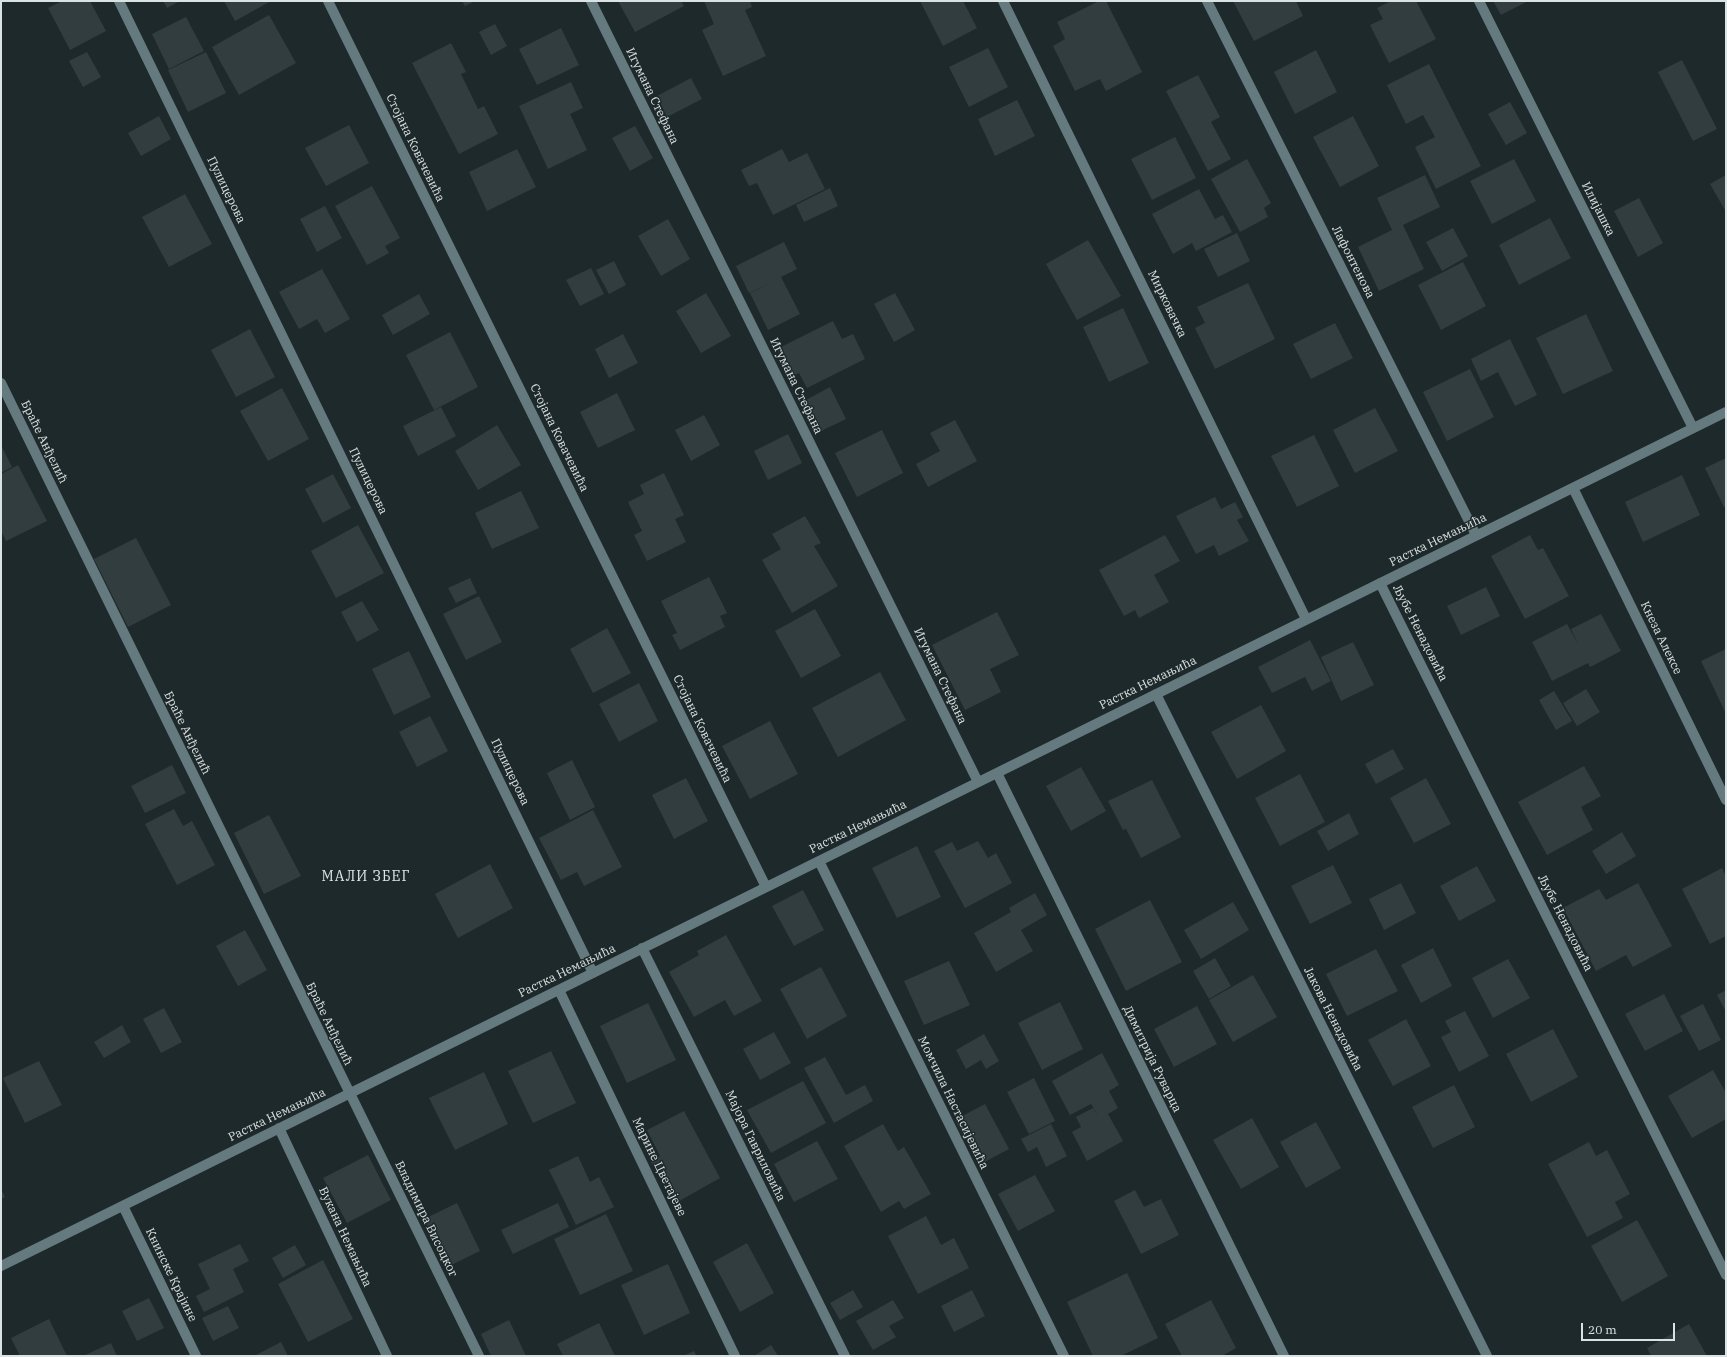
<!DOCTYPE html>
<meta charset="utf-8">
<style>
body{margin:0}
#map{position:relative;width:1727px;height:1357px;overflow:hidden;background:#1e292b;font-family:"IBM Plex Serif",serif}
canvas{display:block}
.frame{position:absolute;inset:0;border:2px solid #dbe2e3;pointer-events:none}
.scale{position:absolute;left:1581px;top:1323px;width:94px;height:18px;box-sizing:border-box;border:2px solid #dbe2e3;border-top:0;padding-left:5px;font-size:12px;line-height:14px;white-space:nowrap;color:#dbe2e3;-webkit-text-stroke:3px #1e292b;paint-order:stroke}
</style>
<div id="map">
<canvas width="1727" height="1357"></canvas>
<div class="frame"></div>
<div class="scale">20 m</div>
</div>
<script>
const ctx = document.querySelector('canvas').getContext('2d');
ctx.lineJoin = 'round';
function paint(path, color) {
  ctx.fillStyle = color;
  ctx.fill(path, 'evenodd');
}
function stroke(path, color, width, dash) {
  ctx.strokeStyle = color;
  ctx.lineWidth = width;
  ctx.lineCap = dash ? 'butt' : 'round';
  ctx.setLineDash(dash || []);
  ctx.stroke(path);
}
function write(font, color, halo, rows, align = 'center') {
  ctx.font = font + ' "IBM Plex Serif",serif';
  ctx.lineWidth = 3;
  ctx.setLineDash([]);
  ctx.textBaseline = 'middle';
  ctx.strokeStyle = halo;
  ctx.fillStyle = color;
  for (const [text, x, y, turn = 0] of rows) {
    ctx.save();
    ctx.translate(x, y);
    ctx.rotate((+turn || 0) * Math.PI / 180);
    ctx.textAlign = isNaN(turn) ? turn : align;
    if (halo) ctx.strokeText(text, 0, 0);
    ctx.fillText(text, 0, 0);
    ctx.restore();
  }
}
const building = new Path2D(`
 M62,1H90L106,31L70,50L48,8Z
 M163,1H180L167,8Z
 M224,1H271L235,21Z
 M462,1H475L465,6Z
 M618,1H681L684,6L635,32Z
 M704,1H750L752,7L745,10L766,56L723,76L702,30L714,24Z
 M920,1H963L977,28L943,46Z
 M1099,1H1106L1142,72L1106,91L1100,79L1075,91L1053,46L1065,39L1057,22Z
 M1233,1H1296L1303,16L1254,41Z
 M1391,1H1416L1436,39L1389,63L1370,25L1383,19L1377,8Z
 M1493,1H1528L1501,15Z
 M269,15L296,63L239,95L212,47Z
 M186,17L204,51L169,69L152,34Z
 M495,24L507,46L491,55L479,32Z
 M561,28L579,65L537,85L519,49Z
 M451,43L466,72L461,74L478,109L484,106L498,134L459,154L412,63Z
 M988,48L1008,87L969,107L949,67Z
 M1316,50L1337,92L1295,114L1274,72Z
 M87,52L101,77L83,87L69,61Z
 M206,52L226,93L188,112L168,70Z
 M1682,60L1717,129L1693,141L1658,72Z
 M1429,64L1481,166L1436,189L1415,147L1435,137L1423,115L1406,124L1387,85Z
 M1198,75L1220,117L1211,122L1231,159L1208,171L1166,91Z
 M691,78L702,99L667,117L657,96Z
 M571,82L583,108L570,114L587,150L548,169L519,106Z
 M1017,100L1035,136L995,156L978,119Z
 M1510,102L1527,133L1506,145L1488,114Z
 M159,116L171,139L141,156L128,133Z
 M1353,116L1379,166L1340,187L1313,137Z
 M349,125L369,163L326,186L305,148Z
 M635,126L653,158L630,171L612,138Z
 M1175,137L1196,178L1152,200L1131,159Z
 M517,149L536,187L487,211L469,172Z
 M782,149L789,162L807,153L825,189L773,215L757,183L749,186L741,170Z
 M1247,159L1271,203L1264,208L1268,217L1240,232L1211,179Z
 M1514,159L1536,201L1492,224L1470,181Z
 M1425,175L1440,207L1403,225L1424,269L1379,291L1358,247L1392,230L1377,198Z
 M1726,175V212L1710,184Z
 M372,186L400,238L385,246L389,253L367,265L335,206Z
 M830,188L838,206L804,222L796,205Z
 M1199,189L1215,219L1223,215L1232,232L1196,251L1192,243L1173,254L1152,214Z
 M185,194L212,244L169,267L142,217Z
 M1639,198L1663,243L1638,257L1614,211Z
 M325,206L342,238L317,252L300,219Z
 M1550,218L1571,258L1519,285L1499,245Z
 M668,219L690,259L661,276L638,236Z
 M1453,228L1468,256L1442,271L1426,242Z
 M1237,233L1250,261L1218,277L1204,249Z
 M1088,240L1121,296L1077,320L1046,264Z
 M784,242L797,269L781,277L800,314L768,330L750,293L774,281L749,293L736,266Z
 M614,261L626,285L609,294L596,270Z
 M1463,262L1486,306L1441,330L1418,285Z
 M591,268L604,294L580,306L566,280Z
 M322,269L350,319L325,333L317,319L299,329L279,292Z
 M1248,283L1275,339L1215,369L1195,328L1205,323L1197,307Z
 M706,293L731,336L701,353L676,311Z
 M895,293L915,330L894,342L874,304Z
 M419,294L430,314L393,335L382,315Z
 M1123,308L1149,363L1109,382L1083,327Z
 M1586,314L1613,371L1563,394L1536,338Z
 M833,321L842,339L853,334L865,359L807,388L799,373L790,377L777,349Z
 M1335,323L1353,358L1311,379L1293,344Z
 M250,329L275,377L236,397L211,350Z
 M450,332L478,387L434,410L406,355Z
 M623,334L638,363L609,378L595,349Z
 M1510,339L1537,395L1515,406L1498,372L1481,381L1471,359Z
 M1470,369L1494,417L1447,441L1423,392Z
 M830,387L846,419L819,432L804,401Z
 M282,388L309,439L268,461L240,411Z
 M617,393L635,430L598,448L580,412Z
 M441,407L456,436L418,456L403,426Z
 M1375,408L1398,451L1355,473L1333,430Z
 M704,415L720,445L691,461L675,430Z
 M955,420L977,461L928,487L916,464L940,451L930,433Z
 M497,425L521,465L478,490L455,451Z
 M882,430L903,473L857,497L835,453Z
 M788,434L802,463L768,480L754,451Z
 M1314,435L1339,486L1297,507L1271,456Z
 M1,445L12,467L1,473Z
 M1726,458V506L1724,507L1705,468Z
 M18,465L47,521L6,541L1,531V474Z
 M664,473L684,515L675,519L686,542L647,561L634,535L642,531L628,502L644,494L640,485Z
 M333,474L351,508L323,523L305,489Z
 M1682,475L1700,515L1643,542L1625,502Z
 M521,491L539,528L492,549L475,513Z
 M1215,497L1221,509L1235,502L1243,517L1237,520L1249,541L1219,556L1214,545L1196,554L1176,516Z
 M805,516L821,543L814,546L838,586L792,613L762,560L781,549L772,534Z
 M358,525L384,573L336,598L311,551Z
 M1165,535L1180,561L1154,575L1169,602L1139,618L1135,610L1124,616L1099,570Z
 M1530,535L1538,550L1543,548L1569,596L1525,619L1491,556Z
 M136,538L171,605L128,627L94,559Z
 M709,577L727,613L720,616L725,627L680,650L672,635L677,633L661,601Z
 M470,578L477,593L456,603L448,588Z
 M1486,587L1500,616L1461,635L1447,606Z
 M479,596L502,642L466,660L443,614Z
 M362,601L379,630L357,642L341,612Z
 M815,609L841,656L801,678L775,631Z
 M997,612L1019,655L990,669L1001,692L965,710L932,645Z
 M1601,614L1621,651L1590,667L1588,663L1552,681L1532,642L1567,624L1578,644L1571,629Z
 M607,628L631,673L593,693L570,649Z
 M1310,640L1331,681L1312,691L1305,677L1272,693L1258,667L1291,650L1304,674L1291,650Z
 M1353,642L1374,685L1341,701L1321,657Z
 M1726,649V714L1701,661Z
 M409,651L431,697L394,715L372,669Z
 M880,672L906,720L838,757L812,708Z
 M639,683L658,721L619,742L599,704Z
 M1586,689L1600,712L1577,726L1563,703Z
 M1554,691L1572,721L1556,730L1539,700Z
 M1261,705L1286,751L1237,779L1211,732Z
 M430,716L448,751L417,767L399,732Z
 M770,721L798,774L750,799L722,746Z
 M1393,749L1404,769L1376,784L1365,764Z
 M572,760L595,807L570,820L547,773Z
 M172,765L186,793L145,813L131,786Z
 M1584,766L1601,796L1581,807L1593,830L1547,855L1518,802Z
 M1081,767L1106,811L1071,831L1046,786Z
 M1300,774L1325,822L1280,846L1255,798Z
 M686,778L708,821L674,839L652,795Z
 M1426,778L1451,824L1414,843L1390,798Z
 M1152,780L1181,837L1141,858L1126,829L1123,830L1108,801Z
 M174,809L183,826L192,821L215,865L177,885L145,824Z
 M593,810L622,867L584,886L577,872L561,880L539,838Z
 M1349,813L1359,834L1328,851L1317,831Z
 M269,815L301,876L264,894L234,833Z
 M1622,832L1636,856L1606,874L1592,851Z
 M978,841L988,858L996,853L1012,883L965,908L934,851L952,842L957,851Z
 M917,846L941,897L897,918L872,868Z
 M490,864L513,908L458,938L435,894Z
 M1333,865L1352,903L1310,924L1291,886Z
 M1477,866L1496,901L1459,921L1440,886Z
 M1722,868L1726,877V936L1710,944L1682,889Z
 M1401,883L1416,913L1384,930L1369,899Z
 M1638,883L1672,946L1633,967L1626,955L1596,971L1563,908L1599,889L1606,900Z
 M803,890L824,930L794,946L772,906Z
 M1035,893L1047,915L1021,930L1033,951L996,972L974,933L1011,912L1009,908Z
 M1150,900L1182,962L1126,991L1095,929Z
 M1233,902L1249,930L1201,959L1184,930Z
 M245,930L267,970L238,986L216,946Z
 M726,935L762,1001L734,1016L725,1000L694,1017L669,972L699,955L697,951Z
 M1433,948L1452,986L1421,1003L1401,965Z
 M1376,949L1398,991L1347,1016L1326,974Z
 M1215,958L1231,986L1209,999L1193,971Z
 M1508,959L1530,998L1493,1018L1472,978Z
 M949,961L970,1005L924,1025L904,981Z
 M821,967L847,1016L807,1039L780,989Z
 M1253,975L1277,1017L1233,1042L1209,1000Z
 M1726,990V1012L1717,995Z
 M1664,994L1683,1031L1645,1051L1625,1014Z
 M1060,1002L1083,1049L1042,1070L1018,1023Z
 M648,1003L676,1060L627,1083L600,1026Z
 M1703,1004L1721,1040L1699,1051L1680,1016Z
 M1197,1006L1217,1044L1174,1067L1154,1029Z
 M164,1008L182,1042L161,1053L143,1019Z
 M1465,1011L1489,1056L1459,1072L1441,1037L1451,1032L1445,1021Z
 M1406,1019L1431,1066L1393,1086L1368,1040Z
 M122,1025L131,1042L104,1058L94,1042Z
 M1553,1029L1578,1077L1531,1102L1506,1054Z
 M774,1032L791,1063L760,1080L743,1049Z
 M984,1034L999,1061L986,1069L981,1060L966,1069L956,1050Z
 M551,1051L576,1103L533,1123L508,1071Z
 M1102,1053L1119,1085L1109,1091L1118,1108L1108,1114L1123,1141L1087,1161L1072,1132L1081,1127L1076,1117L1093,1108L1100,1119L1091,1104L1070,1115L1052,1081Z
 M825,1057L846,1095L865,1085L873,1101L834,1123L804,1068Z
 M39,1061L62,1105L25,1123L3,1078Z
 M1713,1070L1726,1093V1119L1692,1138L1668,1096Z
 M484,1072L508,1124L455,1150L429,1098Z
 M1034,1078L1055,1121L1029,1134L1007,1092Z
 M803,1081L826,1123L771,1153L747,1110Z
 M1454,1085L1475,1127L1433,1148L1412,1107Z
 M985,1104L1009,1149L979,1165L955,1120Z
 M684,1111L720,1178L674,1204L651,1162L660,1156L647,1130Z
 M1252,1118L1279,1167L1241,1189L1213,1140Z
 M1316,1122L1341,1168L1306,1188L1280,1142Z
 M883,1124L898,1151L904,1147L931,1194L904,1209L899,1201L881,1212L844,1146Z
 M1051,1124L1067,1156L1046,1167L1037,1147L1028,1152L1021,1139Z
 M817,1141L838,1179L794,1202L774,1164Z
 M1589,1142L1596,1156L1607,1150L1630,1194L1615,1202L1623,1218L1587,1237L1548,1164Z
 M368,1155L391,1200L347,1223L323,1178Z
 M578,1156L590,1182L599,1177L614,1207L576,1225L549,1170Z
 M1035,1175L1055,1211L1018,1231L998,1194Z
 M1,1189L5,1197L1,1199Z
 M1135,1190L1144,1207L1161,1199L1179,1235L1141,1254L1114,1201Z
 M457,1203L480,1251L447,1267L424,1219Z
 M558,1203L569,1227L513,1254L501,1230Z
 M606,1214L633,1271L580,1295L554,1239Z
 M926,1216L941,1245L954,1238L969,1268L918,1294L888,1236Z
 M1637,1220L1668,1276L1622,1302L1591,1246Z
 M747,1243L774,1293L740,1312L713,1262Z
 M240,1244L249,1261L233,1269L244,1292L204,1312L196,1296L210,1289L198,1264Z
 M295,1245L306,1265L283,1278L272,1258Z
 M323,1260L353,1319L308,1342L278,1284Z
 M668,1264L690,1313L644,1335L621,1285Z
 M1127,1273L1158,1338L1121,1356H1093L1067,1302Z
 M853,1290L863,1307L840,1320L830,1303Z
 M972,1290L985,1316L954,1332L941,1306Z
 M149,1298L164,1328L137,1341L122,1311Z
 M893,1300L904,1318L889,1326L896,1337L873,1350L856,1321Z
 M1211,1300L1236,1348L1222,1356H1182L1165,1324Z
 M228,1306L239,1328L213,1341L202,1318Z
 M49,1319L67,1356H20L11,1338Z
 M509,1320L526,1356H491L481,1334Z
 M599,1323L615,1356H563L557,1344Z
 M1689,1324L1707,1356H1651L1647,1348Z
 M281,1342L288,1356H254Z
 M111,1343L117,1356H83Z
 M771,1345L778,1356H754Z
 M694,1351L697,1356H683Z`);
const minor = new Path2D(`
 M119,1L593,973
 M328,1L766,887
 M591,1L978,782
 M1003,1L1306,619
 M1207,1L1476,535
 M1479,1L1693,428
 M1,383L479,1356
 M1573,488L1726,800
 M1380,583L1726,1275
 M1156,694L1487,1356
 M997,773L1284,1356
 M819,861L1064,1356
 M642,948L845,1356
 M559,990L735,1356
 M279,1128L387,1356
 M123,1206L196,1356
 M1,1266L1726,412`);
const streetNames = [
 ["Игумана Стефана",652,96,64],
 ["Стојана Ковачевића",415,148,64],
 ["Пулицерова",226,190,64],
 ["Илијашка",1598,209,63],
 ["Лафонтенова",1353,262,63],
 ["Мирковачка",1167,304,64],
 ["Игумана Стефана",796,386,64],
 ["Стојана Ковачевића",559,438,64],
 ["Браће Анђелић",44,442,64],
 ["Пулицерова",368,481,64],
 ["Растка Немањића",1438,540,-26],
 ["Љубе Ненадовића",1420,633,63],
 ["Кнеза Алексе",1661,638,64],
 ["Игумана Стефана",940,676,64],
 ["Растка Немањића",1148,683,-26],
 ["Стојана Ковачевића",702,729,64],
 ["Браће Анђелић",187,733,64],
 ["Пулицерова",510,772,64],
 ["Растка Немањића",858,827,-26],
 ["Љубе Ненадовића",1565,923,63],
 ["Растка Немањића",567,971,-26],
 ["Јакова Ненадовића",1333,1019,63],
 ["Браће Анђелић",329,1024,64],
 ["Димитрија Руварца",1152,1059,64],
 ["Момчила Настасијевића",953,1103,64],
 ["Растка Немањића",277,1115,-26],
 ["Мајора Гавриловића",755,1146,64],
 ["Марине Цветајеве",659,1167,64],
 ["Владимира Висоцког",426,1219,64],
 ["Вукана Немањића",345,1237,65],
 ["Книнске Крајине",171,1275,64]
];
const quarterNames = [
 ["МАЛИ ЗБЕГ",366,877]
];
paint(building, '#323d3f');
stroke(minor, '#647a7e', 10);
write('12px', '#dbe2e3', '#1e292b', streetNames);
ctx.letterSpacing = '1px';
write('14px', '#d9e7e9', '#1e292b', quarterNames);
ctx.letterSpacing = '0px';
</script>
